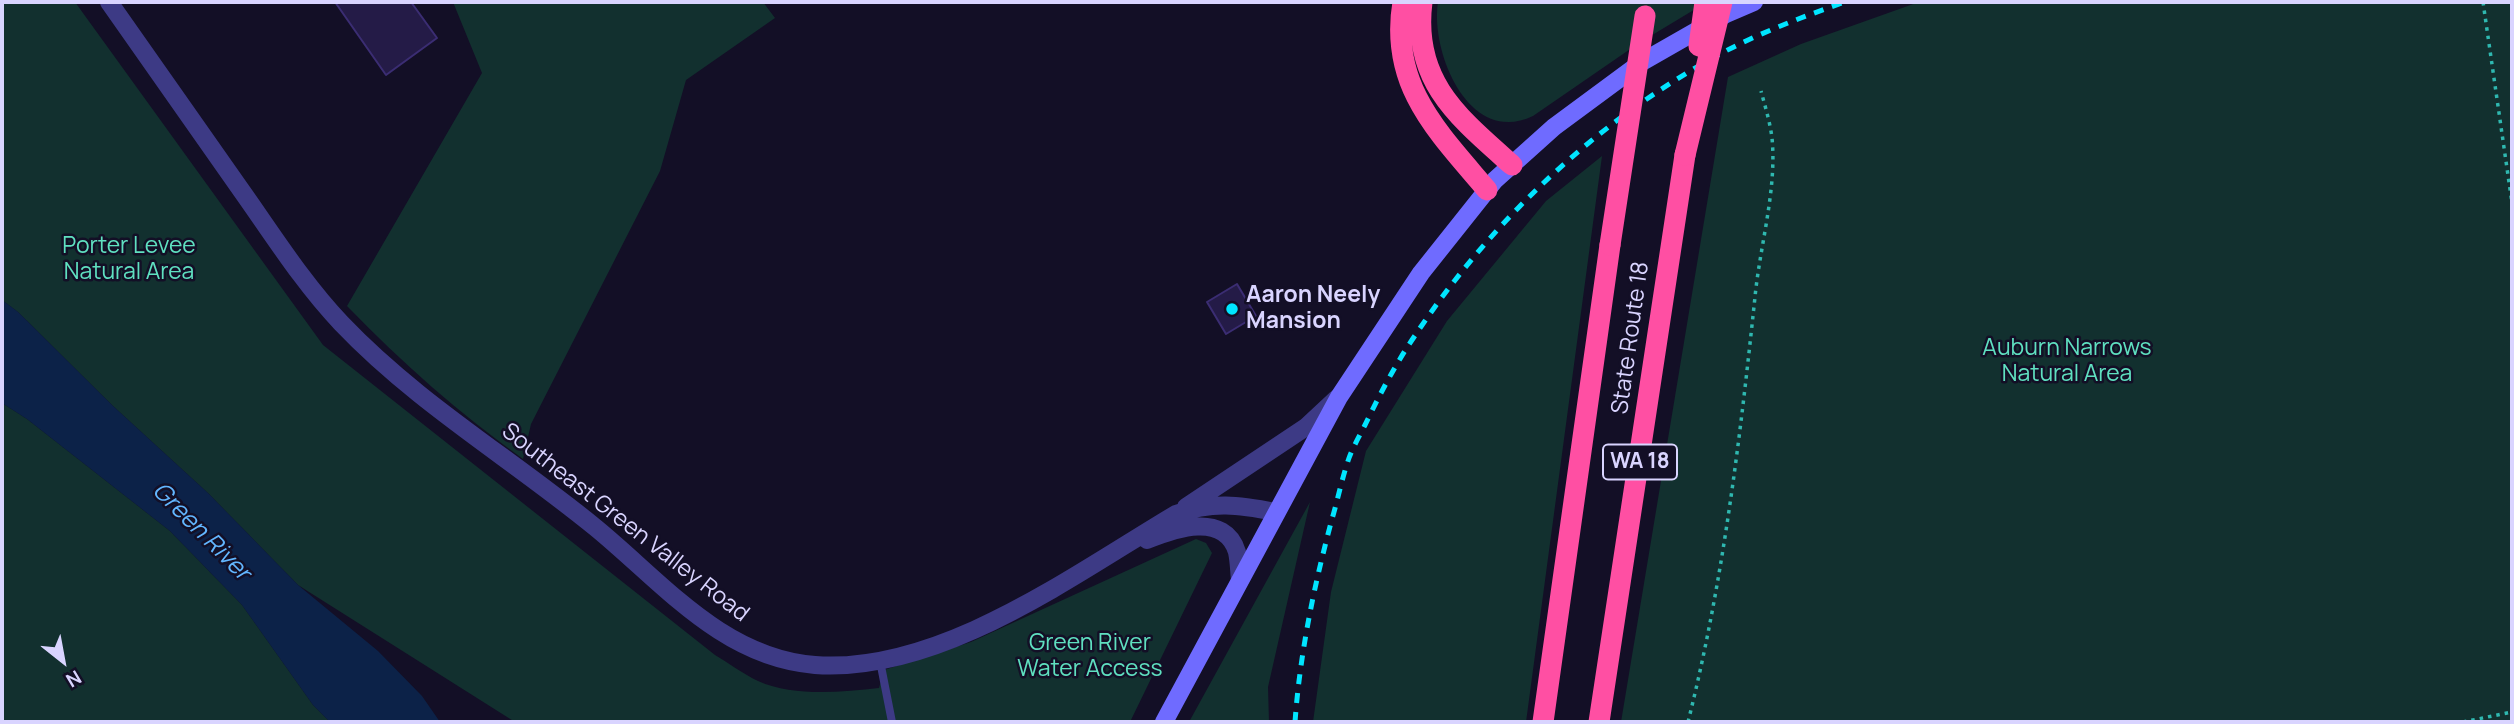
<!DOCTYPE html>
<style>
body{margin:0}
#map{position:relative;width:2514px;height:724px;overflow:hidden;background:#130f26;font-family:Manrope,sans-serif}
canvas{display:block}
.frame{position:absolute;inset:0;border:4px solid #d9d4ff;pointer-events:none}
.north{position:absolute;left:28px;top:626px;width:70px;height:70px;-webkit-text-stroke:5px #130f26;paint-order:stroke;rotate:149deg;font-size:19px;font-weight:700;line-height:28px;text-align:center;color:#d9d4ff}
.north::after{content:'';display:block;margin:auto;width:24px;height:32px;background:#d9d4ff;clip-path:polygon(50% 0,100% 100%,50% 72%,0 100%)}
</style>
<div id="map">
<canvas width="2514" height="724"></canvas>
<div class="frame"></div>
<div class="north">N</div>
</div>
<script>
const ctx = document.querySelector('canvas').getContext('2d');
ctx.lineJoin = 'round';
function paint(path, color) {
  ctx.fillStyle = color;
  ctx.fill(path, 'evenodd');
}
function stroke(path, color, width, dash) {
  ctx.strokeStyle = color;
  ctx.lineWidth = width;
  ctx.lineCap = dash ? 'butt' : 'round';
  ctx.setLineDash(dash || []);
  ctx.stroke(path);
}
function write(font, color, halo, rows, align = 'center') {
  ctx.font = font + ' Manrope,sans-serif';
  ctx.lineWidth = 5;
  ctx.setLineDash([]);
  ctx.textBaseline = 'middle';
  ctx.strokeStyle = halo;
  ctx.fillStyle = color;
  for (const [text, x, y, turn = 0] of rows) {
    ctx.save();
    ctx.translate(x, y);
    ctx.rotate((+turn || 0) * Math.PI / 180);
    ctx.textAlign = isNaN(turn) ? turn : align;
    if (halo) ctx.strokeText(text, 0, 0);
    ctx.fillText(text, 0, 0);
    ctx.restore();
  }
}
const green = new Path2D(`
 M2,2H75L323,345L715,655C729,663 743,674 758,681C794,697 841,692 879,688L884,670L971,642L1196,539L1206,543L1212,553L1130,722H515L298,585L209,494L113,406L18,312L2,300Z
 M453,2H763L775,18L686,80L660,171L531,424L523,459C459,413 402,363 347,306L482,73Z
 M1438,2H1707L1639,43L1533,116C1469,147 1430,52 1438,2Z
 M1919,2H2512V722H1621L1728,77L1801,44Z
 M1602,156L1526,722H1313L1331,592L1366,451L1447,321L1546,201Z
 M2,403L27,419L170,531L242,605L313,705L330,722H2Z
 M1310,502L1268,687L1269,722H1189Z`);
const water = new Path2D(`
 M2,300L18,312L113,406L209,494L298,585L378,651L422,696L440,722H330L313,705L242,605L170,531L27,419L2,403Z`);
const building = new Path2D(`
 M335,2H411L437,38L386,75Z
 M1237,284L1256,316L1226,334L1207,302Z`);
const path = new Path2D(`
 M2483,2L2512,203
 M1688,722C1723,583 1740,439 1755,297C1760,245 1777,190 1772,138C1770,122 1765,106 1761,91
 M2463,722L2512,712`);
const service = new Path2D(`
 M880,661L892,722`);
const tertiary = new Path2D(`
 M109,2C153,65 197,127 241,190C273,235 303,283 341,323C417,403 512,459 596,528C663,583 723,658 815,665C940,674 1073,575 1176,514C1213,501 1239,505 1276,512
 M1186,507L1306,427L1336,399
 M1147,540C1174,529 1225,511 1237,552C1239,561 1239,571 1240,580`);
const secondary = new Path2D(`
 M1164,722L1339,397L1421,273L1495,180L1554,127L1642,62L1726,14L1754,2`);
const motorway = new Path2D(`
 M1403,2C1389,85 1437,131 1487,190
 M1422,2C1412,81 1458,117 1512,165
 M1543,722L1610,245
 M1599,722L1685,155`);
const rail = new Path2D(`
 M1295,722C1300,653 1314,586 1332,519C1338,499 1342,478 1349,458C1353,447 1360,435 1365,425C1380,394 1395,365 1414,337C1491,221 1596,122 1718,55C1759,33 1802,17 1845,2`);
const motorwayBridge = new Path2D(`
 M1699,46L1705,2
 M1685,155L1722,2
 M1610,245L1645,16`);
const markers = [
 [1232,309,7,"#00e5ff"]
];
const shields = [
 [1640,462,74]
];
const shieldNames = [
 ["WA 18",1640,462]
];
const parkNames = [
 ["Porter Levee",129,247],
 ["Natural Area",129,273],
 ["Auburn Narrows",2067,349],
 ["Natural Area",2067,375],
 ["Green River",1090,644],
 ["Water Access",1090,670]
];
const poiNames = [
 ["Aaron Neely",1246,296],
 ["Mansion",1246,322]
];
const streetNames = [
 ["State Route 18",1631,338,-82],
 ["Southeast Green Valley Road",625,523,38]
];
const waterNames = [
 ["Green River",201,532,45]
];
paint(green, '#12302f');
paint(water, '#0c2248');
paint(building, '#241b47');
stroke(building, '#3b2d73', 2);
stroke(path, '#2fb8b0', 3.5, [3.5, 5]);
stroke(service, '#3d3a85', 8);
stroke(tertiary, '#3d3a85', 18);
stroke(secondary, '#6f6bff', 18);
stroke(motorway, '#ff4fa3', 21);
stroke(rail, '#00e5ff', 5, [10, 9]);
stroke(motorwayBridge, '#ff4fa3', 21);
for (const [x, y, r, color] of markers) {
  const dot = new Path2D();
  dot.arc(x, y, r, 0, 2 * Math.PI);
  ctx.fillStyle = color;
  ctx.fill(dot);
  stroke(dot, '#130f26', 2.5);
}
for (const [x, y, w] of shields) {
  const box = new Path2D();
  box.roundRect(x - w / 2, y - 17.5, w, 35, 5);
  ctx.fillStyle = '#130f26';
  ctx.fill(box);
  stroke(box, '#d9d4ff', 2);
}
write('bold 21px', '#d9d4ff', null, shieldNames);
write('23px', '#5fe0c0', '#130f26', parkNames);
write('bold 23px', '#d9d4ff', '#130f26', poiNames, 'left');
write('23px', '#d9d4ff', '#130f26', streetNames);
write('italic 24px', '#62b6ff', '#130f26', waterNames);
</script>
